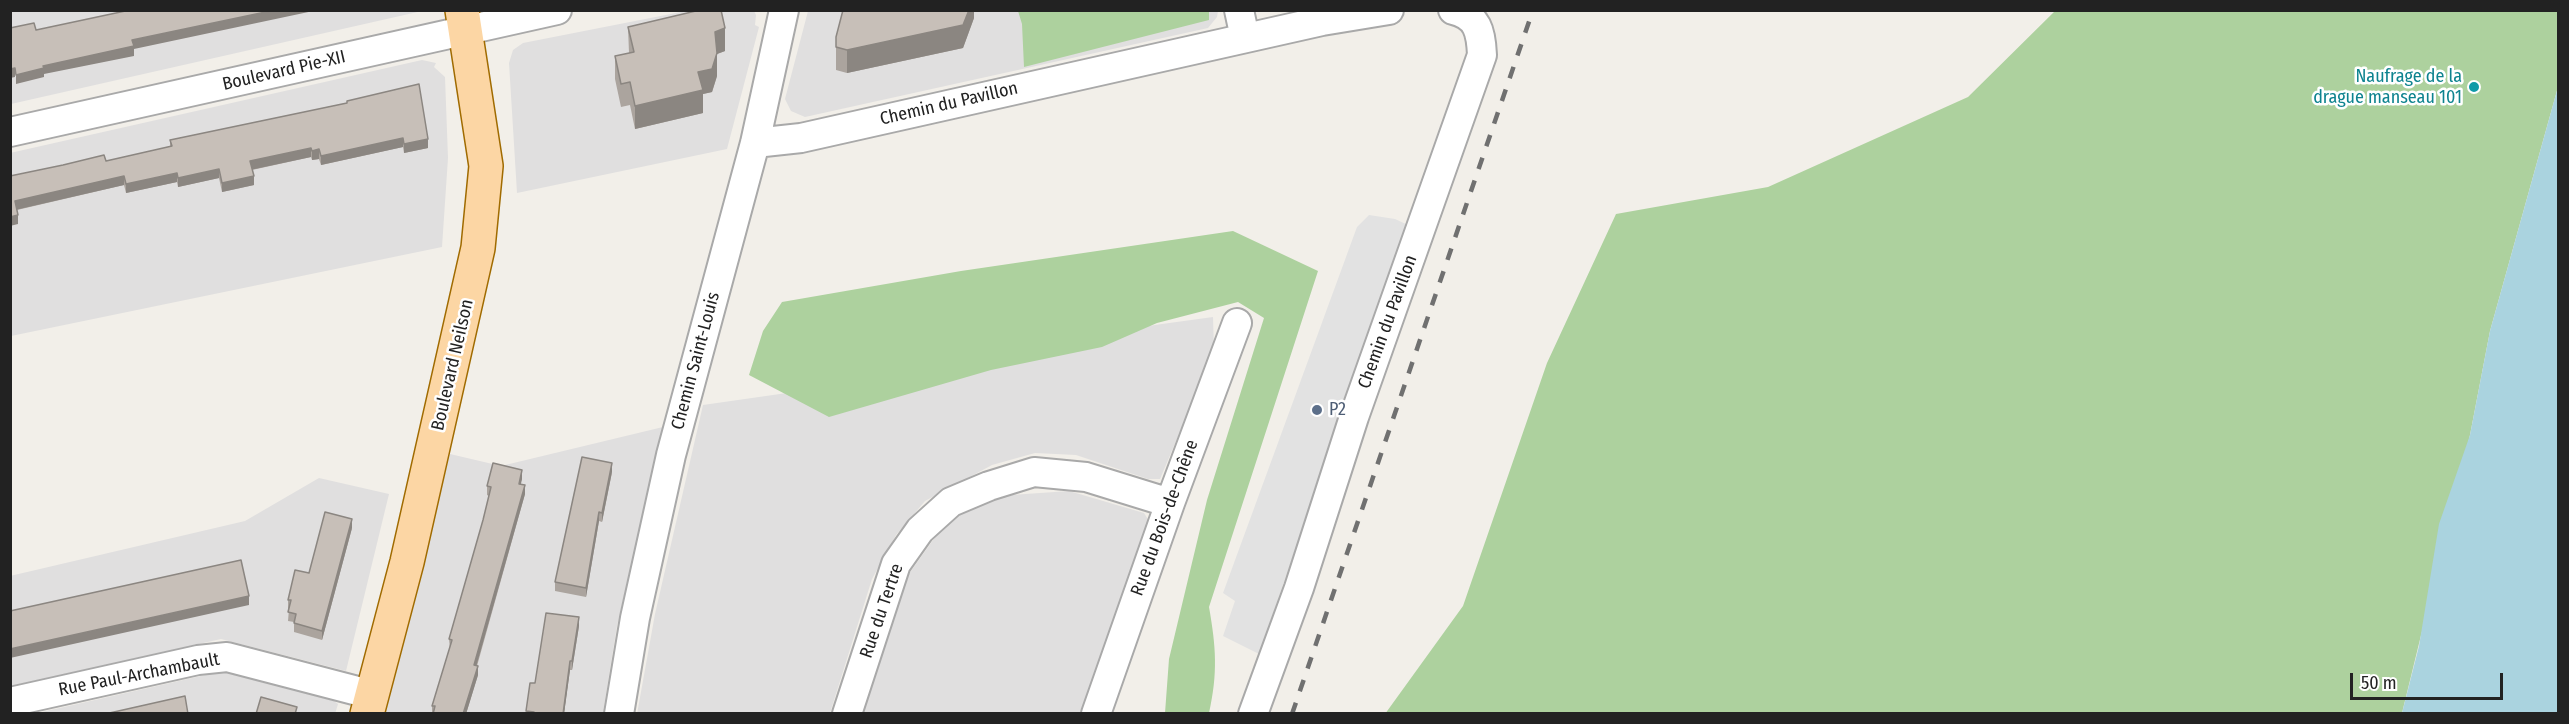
<!DOCTYPE html>
<meta charset="utf-8">
<style>
body{margin:0}
#map{position:relative;width:2569px;height:724px;overflow:hidden;background:#f2efe9;font-family:"Fira Sans Condensed",sans-serif}
canvas{display:block}
.frame{position:absolute;inset:0;border:12px solid #222;pointer-events:none}
.scale{position:absolute;left:2350px;top:673px;width:153px;height:27px;box-sizing:border-box;border:3px solid #222;border-top:0;padding-left:8px;font-size:18px;line-height:21px;white-space:nowrap;color:#222;-webkit-text-stroke:4px #fff;paint-order:stroke}
</style>
<div id="map">
<canvas width="2569" height="724"></canvas>
<div class="frame"></div>
<div class="scale">50 m</div>
</div>
<script>
const ctx = document.querySelector('canvas').getContext('2d');
ctx.lineJoin = 'round';
function paint(path, color) {
  ctx.fillStyle = color;
  ctx.fill(path, 'evenodd');
}
function stroke(path, color, width, dash) {
  ctx.strokeStyle = color;
  ctx.lineWidth = width;
  ctx.lineCap = dash ? 'butt' : 'round';
  ctx.setLineDash(dash || []);
  ctx.stroke(path);
}
function write(font, color, halo, rows, align = 'center') {
  ctx.font = font + ' "Fira Sans Condensed",sans-serif';
  ctx.lineWidth = 5;
  ctx.setLineDash([]);
  ctx.textBaseline = 'middle';
  ctx.strokeStyle = halo;
  ctx.fillStyle = color;
  for (const [text, x, y, turn = 0] of rows) {
    ctx.save();
    ctx.translate(x, y);
    ctx.rotate((+turn || 0) * Math.PI / 180);
    ctx.textAlign = isNaN(turn) ? turn : align;
    if (halo) ctx.strokeText(text, 0, 0);
    ctx.fillText(text, 0, 0);
    ctx.restore();
  }
}
const residential = new Path2D(`
 M10,11H422L11,104Z
 M686,11H754L756,15L755,25L759,27L727,149L517,193L509,63L513,50L523,43Z
 M808,11H1218L1217,17L1208,28L805,117L791,111L785,99Z
 M422,60L436,63L434,67L445,77L448,158L442,247L11,336L10,153Z
 M1213,317L1214,351L1160,479H1148L1076,455L1035,453L992,465L925,501L896,535L872,579L830,713L637,714L655,614L703,405L885,379L1104,332Z
 M663,427L617,626L603,713L383,714L450,454L501,466Z
 M319,478L389,494L346,671L221,639L11,686L10,576L245,521Z
 M1069,491L1144,513L1149,521L1081,713L862,714L906,578L938,533L958,516L975,506L1011,495Z
 M223,671L334,701L338,704L335,714H33Z`);
const forest = new Path2D(`
 M1018,11H1209V20L1024,67L1022,24Z
 M2055,11H2558V87L2490,331L2470,435L2402,713L1385,714L1463,606L1547,363L1616,214L1768,187L1968,97Z
 M1233,231L1318,271L1209,607C1216,647 1218,673 1209,713H1165L1169,659L1207,500L1264,318L1238,302L1157,323L1102,347L991,370L829,417L749,375L763,331L782,302L961,271Z`);
const parking = new Path2D(`
 M1369,215L1395,219L1408,225L1259,654L1223,636L1235,601L1223,593L1357,227Z`);
const water = new Path2D(`
 M2558,87V713H2402L2419,646L2439,524L2470,435L2490,331Z`);
const minor = new Path2D(`
 M1239,10L1245,38
 M10,132L557,10
 M755,143L801,138L1322,21L1389,10
 M10,702L198,660L227,657L373,695
 M619,714L635,618L671,455L755,143L784,10
 M847,714L896,564L920,530L951,502L989,486L1034,472L1086,477L1170,503
 M1096,714L1170,503L1237,323
 M1253,714L1299,588L1354,417L1482,55C1481,32 1478,16 1453,10`);
const major = new Path2D(`
 M367,714L407,562L478,248L486,166L462,10`);
const rail = new Path2D(`
 M1292,714L1533,10`);
const wall = new Path2D(`
 M974,10V18L963,48L847,73L836,70V47Z
 M628,27L725,51L717,54V76L712,92L703,94V113L635,129L630,105L621,107L615,79V56L629,53Z
 M347,103L428,148L404,153L403,147L321,165L319,159L312,160L311,157L252,170L254,185L222,192L219,178L178,187L177,182L126,193L124,185L17,210L18,224L10,176L106,161L170,147V140Z
 M612,472L602,522L599,521L586,597L555,591V582Z
 M522,479L520,484L525,494L477,666L478,675L466,714H432V706L450,649L449,639L483,520L489,496L487,495V486Z
 M352,528L322,640L294,632V622L288,621L289,609H288V600L309,573Z
 M579,626L572,670H570L564,714H526L530,683H535Z`);
const shadedWall = new Path2D(`
 M275,10H318L134,49V56L44,74V77L16,84V75L43,66L132,40Z
 M969,10H974V18L963,48L847,73V50Z
 M725,28V51L717,54V76L712,92L703,94V113L635,129V106L715,32Z
 M15,68V77L10,78V69Z
 M403,138V147L321,165V156Z
 M428,139V148L404,153V144Z
 M311,148V157L250,170V161Z
 M319,149V159L312,160V151Z
 M219,169V178L178,187V178Z
 M177,173V182L126,193V184Z
 M124,176V185L15,210V201Z
 M254,176V185L222,192V183Z
 M18,215V224L10,226V217Z
 M612,463V472L602,522V513Z
 M522,470V479L519,493V484Z
 M525,485V494L474,674V665Z
 M599,512V521L586,597V588Z
 M352,519V528L322,640V631Z
 M249,596V605L10,658V649Z
 M579,617V626L572,670V661Z
 M570,661V670L564,714H563Z
 M478,666V675L466,714H463Z`);
const building = new Path2D(`
 M130,10L172,11L275,10L132,40L134,46L43,66L44,68L16,75L15,68L10,69V28L34,23L36,30Z
 M700,10H721L725,28L715,32L717,53L712,69L698,72L703,90L635,106L630,82L621,84L615,56L634,52L628,27Z
 M843,10H969L963,25L847,50L836,47V37Z
 M419,84L428,139L404,144L403,138L321,156L319,149L312,151L311,148L250,161L254,176L222,183L219,169L178,178L177,173L126,184L124,176L15,201L18,215L10,217V176L63,165L104,155L106,161L172,146L170,140L347,103V101Z
 M582,457L612,463L602,513L599,512L586,588L555,582Z
 M493,463L522,470L519,484L525,485L474,665L478,666L463,714H433L435,706H432L452,640L449,639L483,520L491,487L487,486Z
 M325,512L352,519L322,631L294,623L296,614L288,612L291,600H288L295,570L309,573Z
 M241,560L249,596L10,649V611Z
 M546,613L579,617L572,661H570L563,714H534V712L526,711L530,683H535Z
 M185,696L188,714H105Z
 M261,697L297,707L295,714H256Z`);
const markers = [
 [2474,87,6,"#0f9aa8"],
 [1317,410,6,"#5c6f8a"]
];
const streetNames = [
 ["Boulevard Pie-XII",284,71,-13],
 ["Chemin du Pavillon",949,104,-13],
 ["Chemin du Pavillon",1388,322,-70],
 ["Chemin Saint-Louis",696,361,-75],
 ["Boulevard Neilson",453,365,-77],
 ["Rue du Bois-de-Chêne",1165,518,-70],
 ["Rue du Tertre",882,611,-71],
 ["Rue Paul-Archambault",139,675,-11]
];
const cultureNames = [
 ["Naufrage de la",2462,77],
 ["drague manseau 101",2462,98]
];
const serviceNames = [
 ["P2",1329,410]
];
paint(residential, '#e0dfdf');
paint(forest, '#add19e');
paint(parking, '#e2e2e2');
paint(water, '#aad3df');
stroke(minor, '#a9a9a9', 32);
stroke(major, '#a06b00', 36);
stroke(minor, '#fff', 28);
stroke(major, '#fcd6a4', 33);
stroke(rail, '#707070', 4.5, [12, 12]);
paint(wall, '#aba49e');
paint(shadedWall, '#8b8681');
paint(building, '#c7bfb8');
stroke(building, '#8b8681', 1.5);
for (const [x, y, r, color] of markers) {
  const dot = new Path2D();
  dot.arc(x, y, r, 0, 2 * Math.PI);
  ctx.fillStyle = color;
  ctx.fill(dot);
  stroke(dot, '#fff', 2);
}
write('18px', '#222', '#fff', streetNames);
write('18px', '#0d838f', '#fff', cultureNames, 'right');
write('18px', '#4e5e75', '#fff', serviceNames, 'left');
</script>
